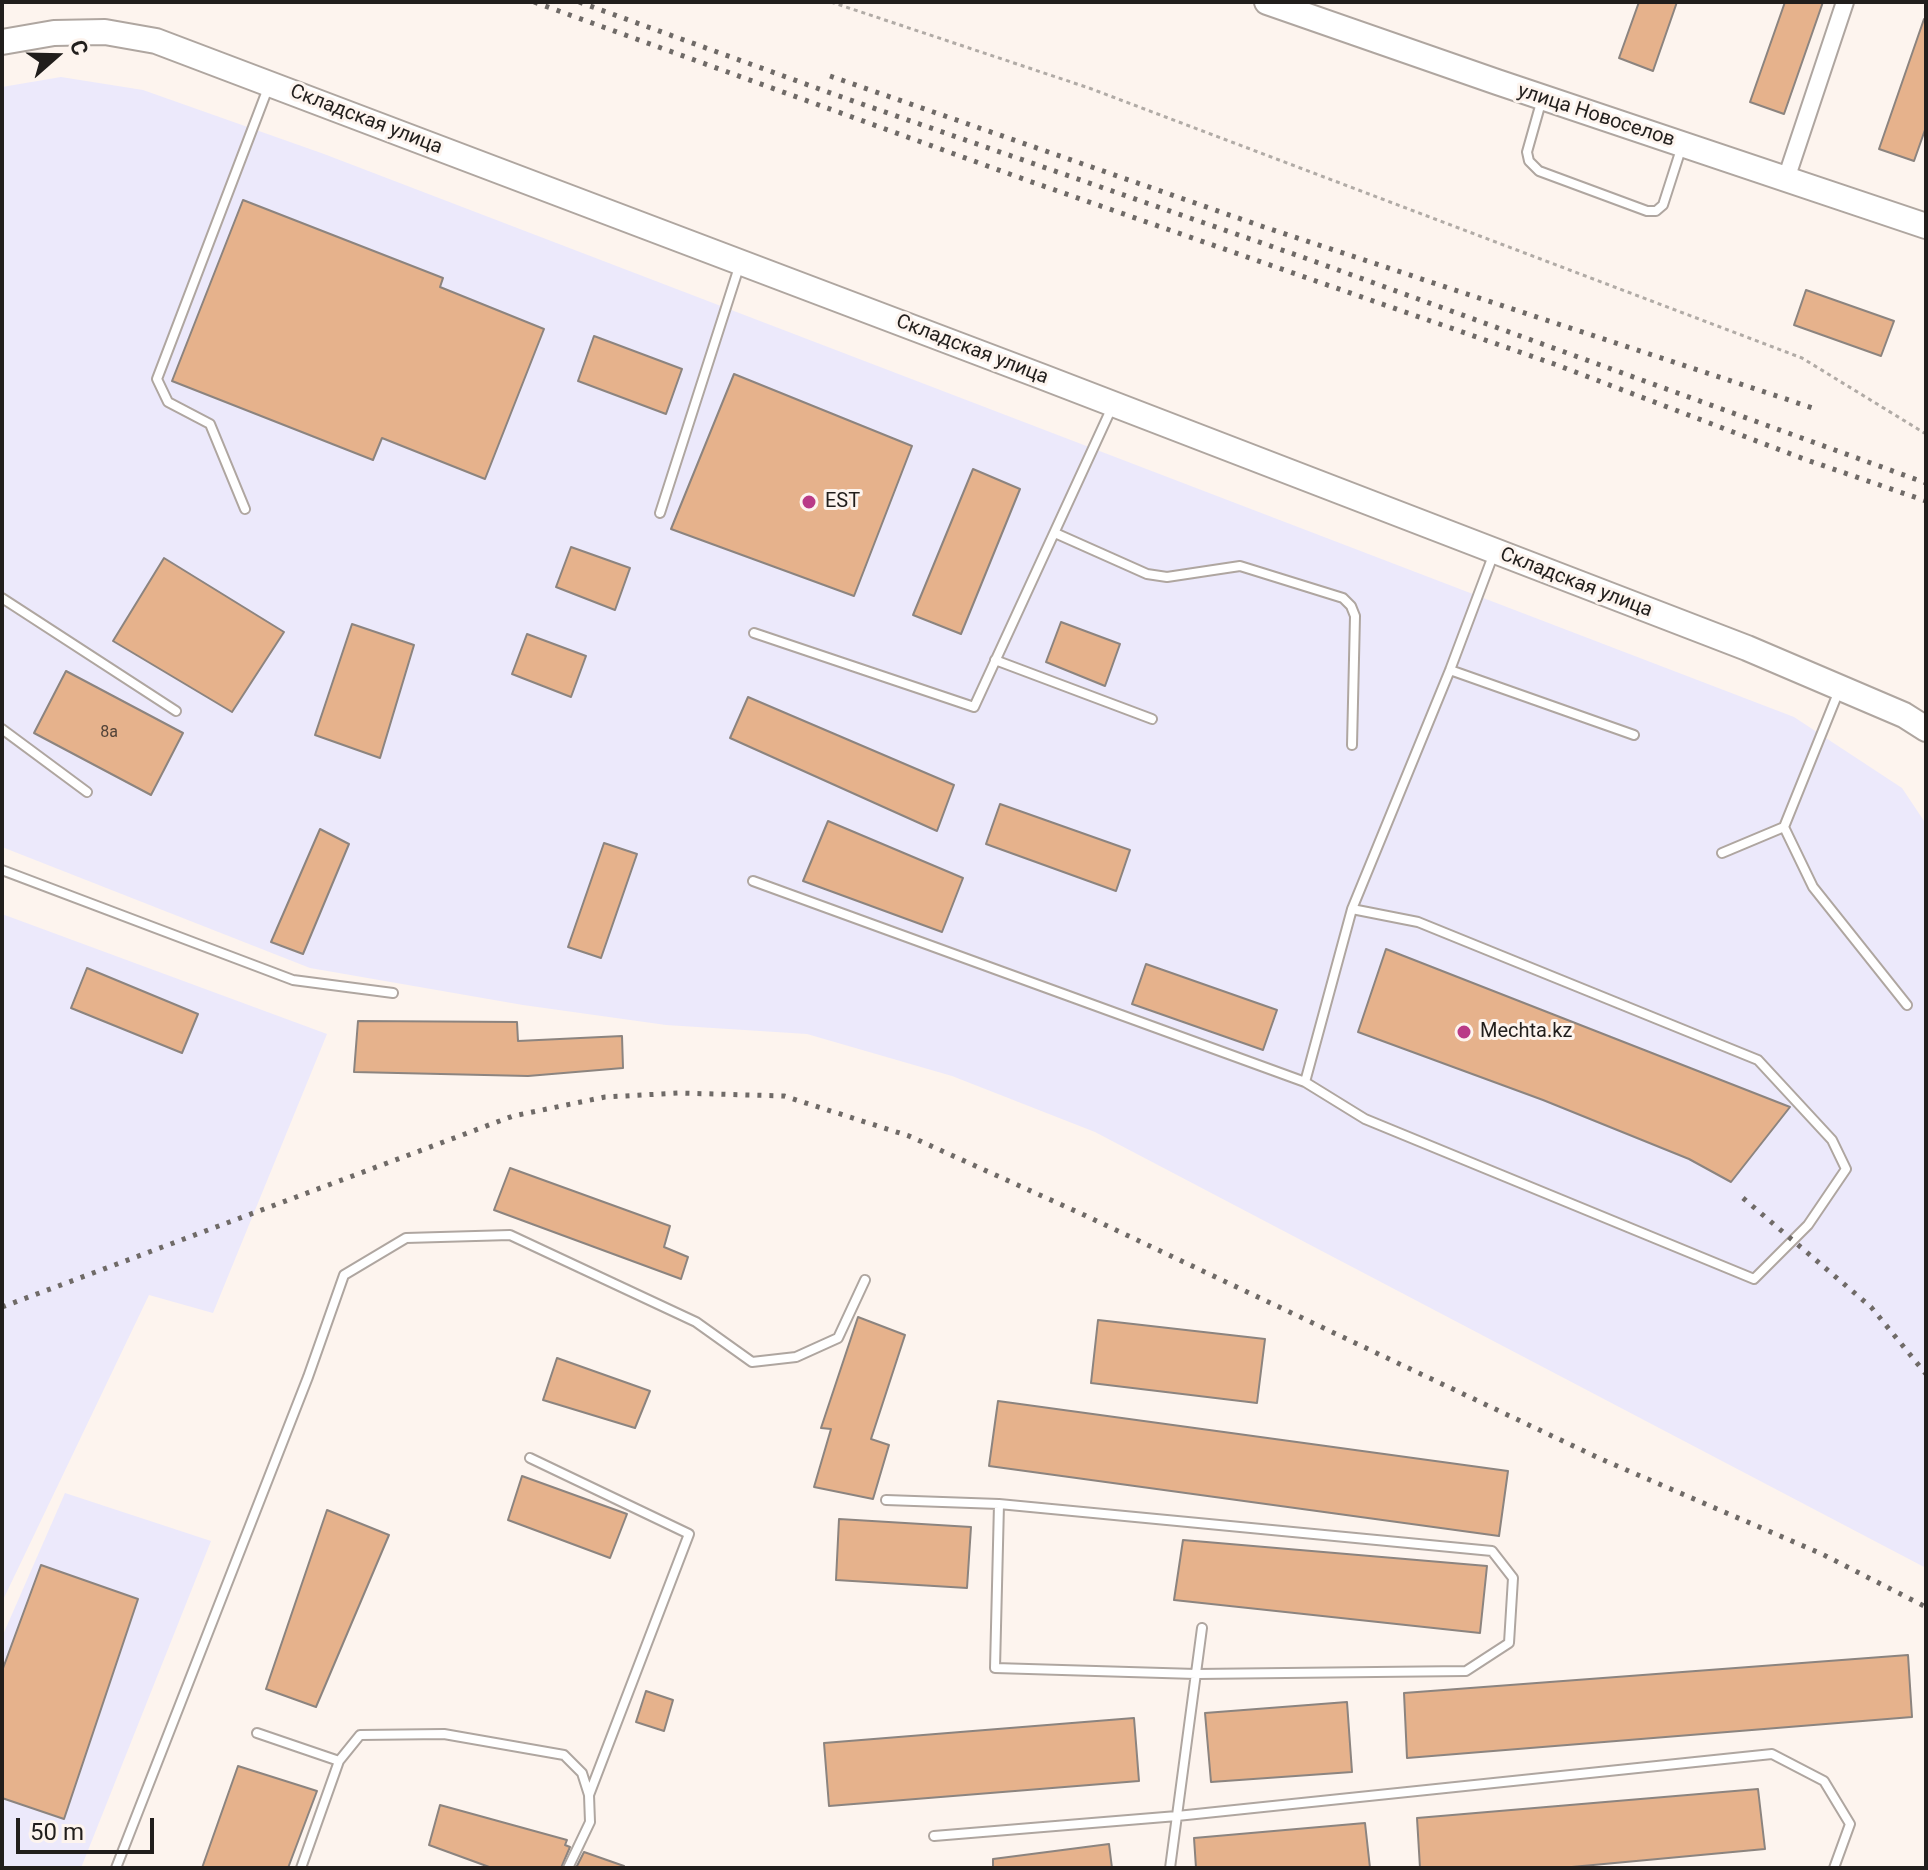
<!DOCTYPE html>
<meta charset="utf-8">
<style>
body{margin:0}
#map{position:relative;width:1928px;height:1870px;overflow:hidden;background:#fdf4ee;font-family:Roboto,sans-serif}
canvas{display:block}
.frame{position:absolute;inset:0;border:4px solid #211e1c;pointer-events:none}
.north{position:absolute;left:16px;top:16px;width:80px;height:80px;-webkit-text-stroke:6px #fdf4ee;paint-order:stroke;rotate:70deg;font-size:22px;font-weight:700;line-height:32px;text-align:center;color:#211e1c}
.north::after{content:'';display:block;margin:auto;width:28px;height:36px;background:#211e1c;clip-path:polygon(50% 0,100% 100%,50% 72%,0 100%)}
.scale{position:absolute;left:16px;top:1818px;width:138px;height:36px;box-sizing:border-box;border:4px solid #211e1c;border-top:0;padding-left:10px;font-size:24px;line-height:28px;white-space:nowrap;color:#211e1c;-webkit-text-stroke:6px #fdf4ee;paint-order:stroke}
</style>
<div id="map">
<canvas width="1928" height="1870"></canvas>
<div class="frame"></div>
<div class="north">С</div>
<div class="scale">50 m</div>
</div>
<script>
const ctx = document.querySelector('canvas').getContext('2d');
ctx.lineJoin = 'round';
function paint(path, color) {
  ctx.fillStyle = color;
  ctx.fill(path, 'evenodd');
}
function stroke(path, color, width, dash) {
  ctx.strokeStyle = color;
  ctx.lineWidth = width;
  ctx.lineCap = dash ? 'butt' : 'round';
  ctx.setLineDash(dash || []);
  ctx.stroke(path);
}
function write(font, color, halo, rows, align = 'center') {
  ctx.font = font + ' Roboto,sans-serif';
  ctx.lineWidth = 6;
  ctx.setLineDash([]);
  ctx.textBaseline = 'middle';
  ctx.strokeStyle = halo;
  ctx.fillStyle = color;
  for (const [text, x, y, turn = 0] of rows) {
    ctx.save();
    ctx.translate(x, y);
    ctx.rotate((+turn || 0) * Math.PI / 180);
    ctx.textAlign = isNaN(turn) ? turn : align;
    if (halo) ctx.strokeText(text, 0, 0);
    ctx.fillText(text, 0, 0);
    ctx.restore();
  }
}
const industrial = new Path2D(`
 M61,77L143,90L324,154L1794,717L1902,788L1926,824V1568L1095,1132L952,1076L807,1034L666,1025L523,1005L310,968L2,847V87Z
 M2,914L327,1034L213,1313L149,1295L2,1602Z
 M65,1493L211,1541L81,1868H2V1637Z`);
const building = new Path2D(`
 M1639,2H1677L1653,71L1619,58Z
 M1785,2H1823L1784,114L1750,102Z
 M1924,19H1926V127L1914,161L1879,149Z
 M243,200L443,278L440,287L544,329L485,479L382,438L373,460L172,381Z
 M1806,290L1894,321L1881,356L1794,325Z
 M594,336L682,369L666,414L578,381Z
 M734,374L912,446L854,596L671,529Z
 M973,469L1020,489L961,634L913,615Z
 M571,547L630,568L615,610L556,587Z
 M164,558L284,632L232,712L113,641Z
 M1061,622L1120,644L1105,686L1046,662Z
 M352,624L414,645L380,758L315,735Z
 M527,634L586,656L571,697L512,674Z
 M66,671L183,733L151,795L34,733Z
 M748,697L954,785L937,831L730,738Z
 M1000,804L1130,850L1116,891L986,844Z
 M828,821L963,878L942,932L803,881Z
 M320,829L349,844L303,954L271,942Z
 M604,843L637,854L601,958L568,947Z
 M1386,949L1790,1107L1731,1182L1689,1159L1543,1100L1358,1032Z
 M1146,964L1277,1010L1263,1050L1132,1004Z
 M87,968L198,1014L182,1053L71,1008Z
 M358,1021L517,1022L518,1041L622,1036L623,1068L528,1076L354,1072Z
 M510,1168L670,1226L664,1247L688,1257L681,1279L494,1210Z
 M858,1317L905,1335L871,1439L889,1445L873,1499L814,1487L831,1429L821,1428Z
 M1098,1320L1265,1339L1257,1403L1091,1383Z
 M557,1358L650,1391L635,1428L543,1400Z
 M998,1401L1508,1471L1499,1536L989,1466Z
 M522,1476L627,1514L610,1558L508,1520Z
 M327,1510L389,1535L316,1707L266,1689Z
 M839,1519L971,1527L967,1588L836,1580Z
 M1183,1540L1487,1566L1480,1633L1174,1600Z
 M41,1565L138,1599L64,1819L2,1798V1671Z
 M1908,1655L1912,1717L1407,1758L1404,1693Z
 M646,1691L673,1700L664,1731L636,1722Z
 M1347,1702L1352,1772L1211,1782L1205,1713Z
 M1134,1718L1139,1781L829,1806L824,1743Z
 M238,1766L317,1791L288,1868H202Z
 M1758,1789L1765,1849L1561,1868H1420L1417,1818Z
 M440,1805L567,1840L565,1845L570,1847L561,1868H492L429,1845Z
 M1365,1823L1370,1868H1196L1194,1838Z
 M1109,1844L1112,1868H993V1859Z
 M584,1852L624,1866V1868H576Z`);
const path = new Path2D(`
 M831,2L1089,88L1802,358L1926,434`);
const lane = new Path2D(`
 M1542,99L1527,152L1529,161L1539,171L1647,211H1656L1663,205L1682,146
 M245,509L210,424L168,402L157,379L268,88
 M660,513L739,267
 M1055,533L1147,574L1167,577L1240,566L1343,598L1351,606L1355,616L1352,745
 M2,598L176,711
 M754,633L974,707L1113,405
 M995,660L1152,719
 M1450,670L1634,735
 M1840,688L1784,827L1813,887L1907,1005
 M2,729L87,792
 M1722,853L1784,827
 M2,870L293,980L393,993
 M753,881L1305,1082
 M1352,909L1418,922L1758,1060L1832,1140L1846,1169L1808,1225L1754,1279L1365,1119L1305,1082L1352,909L1450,670L1494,553
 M530,1458L689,1534L589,1795
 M886,1500L999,1504
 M999,1504L1492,1551L1513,1578L1509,1643L1466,1671L1196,1674L995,1668Z
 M257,1733L339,1761
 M934,1836L1177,1816L1772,1754L1824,1781L1850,1824L1834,1868
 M116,1868L308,1377L344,1275L406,1238L510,1235L696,1322L752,1362L796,1357L838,1338L865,1280
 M301,1868L339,1761L360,1735L444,1734L564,1755L582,1773L589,1795L590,1822L568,1868
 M1170,1868L1202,1628`);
const street = new Path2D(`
 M1786,179L1845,2`);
const secondary = new Path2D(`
 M1267,2L1497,82L1926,226
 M2,42L54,33L105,32L156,41L1043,377L1747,648L1904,715L1926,729`);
const rail = new Path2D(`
 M534,2L1029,181L1557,365L1804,459L1926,501
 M579,2L836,95L1305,258L1926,483
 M830,76L1264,227L1816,409
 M1743,1198L1871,1307L1926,1374
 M2,1307L513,1116L605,1097L679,1093L784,1096L909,1136L1082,1214L1601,1459L1822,1554L1926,1607`);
const markers = [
 [809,502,8,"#b93a87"],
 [1464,1032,8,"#b93a87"]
];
const numberNames = [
 ["8а",109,733]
];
const streetNames = [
 ["улица Новоселов",1596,116,18],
 ["Складская улица",366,120,21],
 ["Складская улица",972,350,21],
 ["Складская улица",1576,583,21]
];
const poiNames = [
 ["EST",825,502],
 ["Mechta.kz",1480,1032]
];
paint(industrial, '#ece9fb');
paint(building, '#e6b28c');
stroke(building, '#8c847f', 2);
stroke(lane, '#afa6a0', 12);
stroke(street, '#afa6a0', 20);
stroke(secondary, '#afa6a0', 28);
stroke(path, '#b1aba6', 3, [4, 4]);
stroke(lane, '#fff', 8);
stroke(street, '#fff', 16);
stroke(secondary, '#fff', 24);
stroke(rail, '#6f6a67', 5, [4, 8]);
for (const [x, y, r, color] of markers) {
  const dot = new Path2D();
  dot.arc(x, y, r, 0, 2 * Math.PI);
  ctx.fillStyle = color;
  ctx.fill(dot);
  stroke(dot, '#fdf4ee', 3);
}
write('16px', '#524338', null, numberNames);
write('20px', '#211e1c', '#fdf4ee', streetNames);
write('20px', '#211e1c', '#fdf4ee', poiNames, 'left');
</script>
